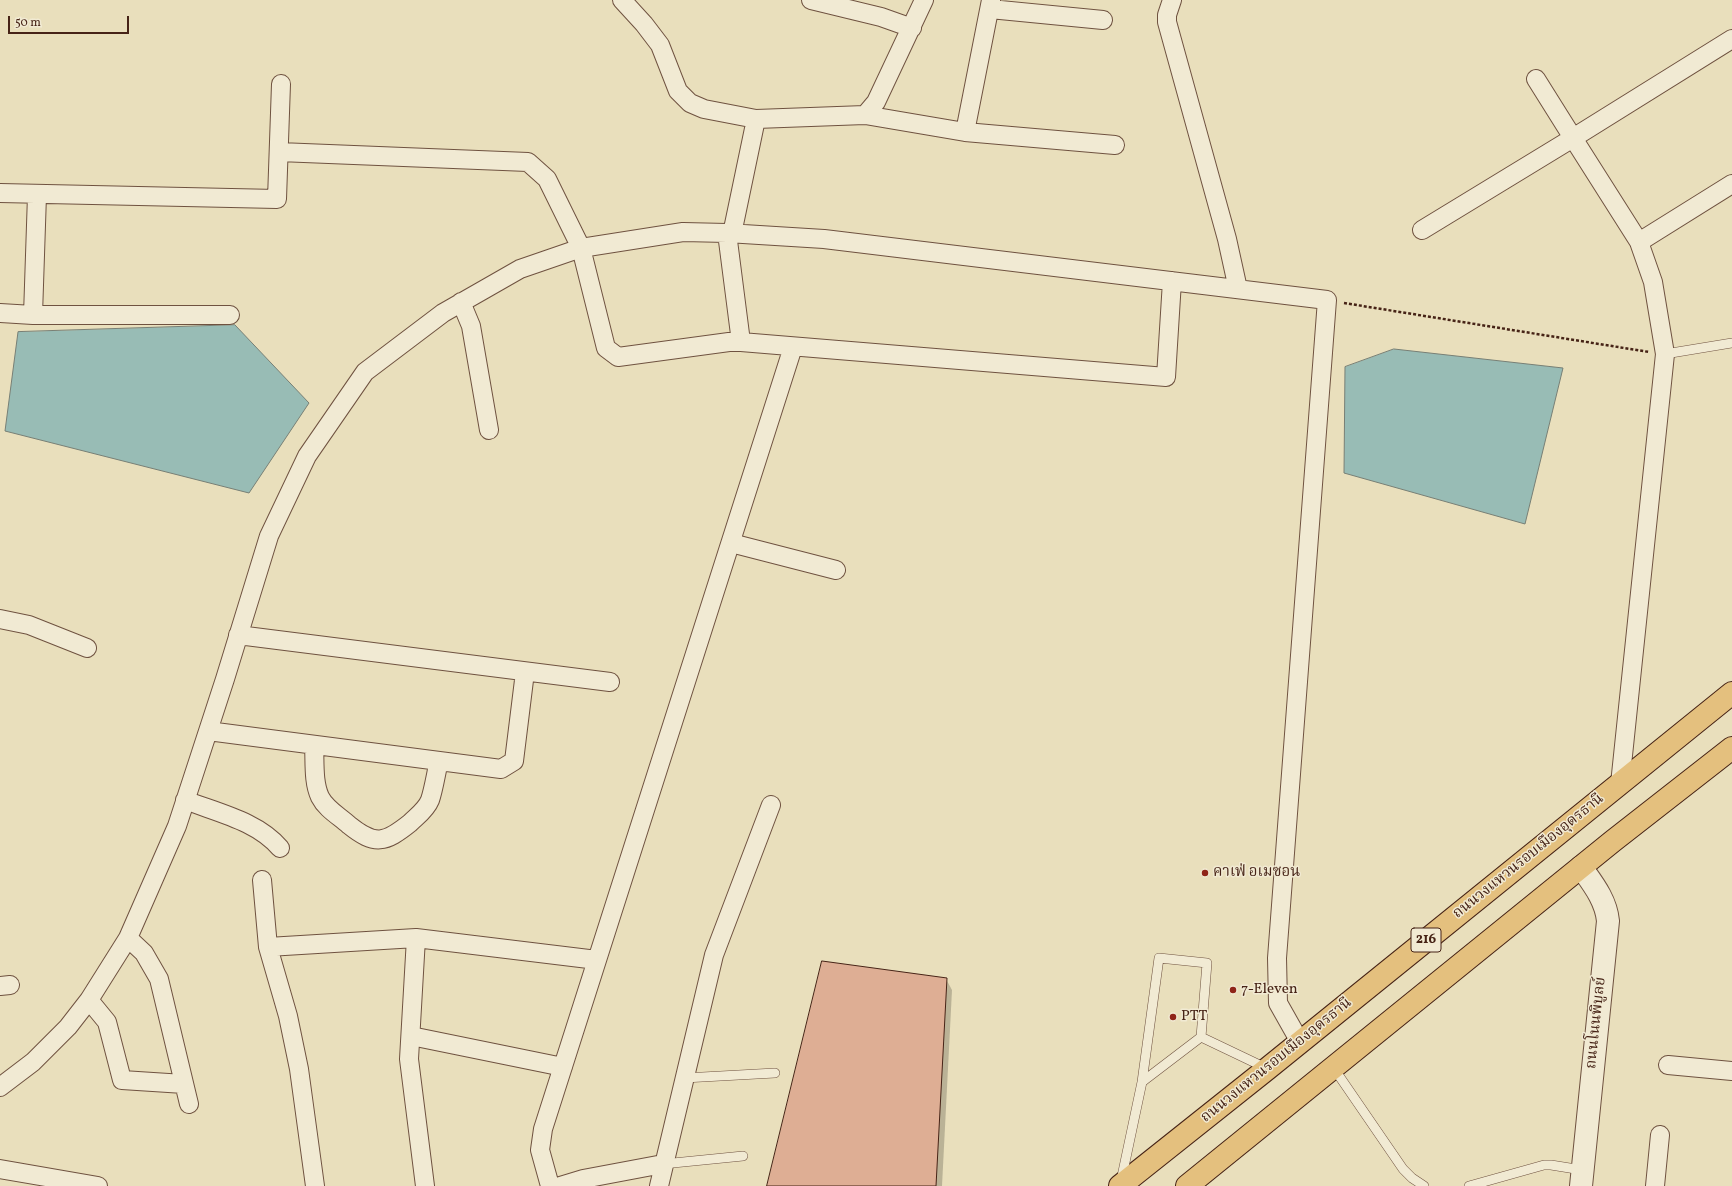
<!DOCTYPE html>
<meta charset="utf-8">
<style>
body{margin:0}
#map{position:relative;width:1732px;height:1186px;overflow:hidden;background:#e9dfbc;font-family:Vollkorn,serif}
canvas{display:block}
.scale{position:absolute;left:8px;top:16px;width:121px;height:18px;box-sizing:border-box;border:2px solid #462316;border-top:0;padding-left:5px;font-size:12px;line-height:14px;white-space:nowrap;color:#462316;-webkit-text-stroke:3px #f1ead3;paint-order:stroke}
</style>
<div id="map">
<canvas width="1732" height="1186"></canvas>
<div class="scale">50 m</div>
</div>
<script>
const ctx = document.querySelector('canvas').getContext('2d');
ctx.lineJoin = 'round';
function paint(path, color) {
  ctx.fillStyle = color;
  ctx.fill(path, 'evenodd');
}
function stroke(path, color, width, dash) {
  ctx.strokeStyle = color;
  ctx.lineWidth = width;
  ctx.lineCap = dash ? 'butt' : 'round';
  ctx.setLineDash(dash || []);
  ctx.stroke(path);
}
function write(font, color, halo, rows, align = 'center') {
  ctx.font = font + ' Vollkorn,"Noto Serif Thai",serif';
  ctx.lineWidth = 3;
  ctx.setLineDash([]);
  ctx.textBaseline = 'middle';
  ctx.strokeStyle = halo;
  ctx.fillStyle = color;
  for (const [text, x, y, turn = 0] of rows) {
    ctx.save();
    ctx.translate(x, y);
    ctx.rotate((+turn || 0) * Math.PI / 180);
    ctx.textAlign = isNaN(turn) ? turn : align;
    if (halo) ctx.strokeText(text, 0, 0);
    ctx.fillText(text, 0, 0);
    ctx.restore();
  }
}
const water = new Path2D(`
 M235,325L309,403L249,493L5,431L18,332Z
 M1394,349L1563,368L1525,524L1344,473L1345,367Z`);
const shadow = new Path2D(`
 M946,979L952,990L942,1186H768Z`);
const building = new Path2D(`
 M822,961L947,978L936,1186H767Z`);
const path = new Path2D(`
 M1344,303L1649,352`);
const service = new Path2D(`
 M1665,354L1732,343
 M1333,1067L1403,1169L1412,1178L1424,1186
 M684,1078L775,1073
 M1142,1082L1159,958L1207,963L1201,1037
 M663,1164L743,1156
 M1121,1181L1142,1082L1201,1037L1266,1068
 M1469,1186L1544,1165H1551L1582,1170`);
const minor = new Path2D(`
 M622,0L644,24L660,45L678,91L690,103L704,109L756,119L865,115L965,132L1115,145
 M811,0L881,17L912,28
 M1172,0L1167,15V22L1227,239L1238,289
 M990,9L1103,20
 M1732,39L1573,138L1639,242L1732,184
 M865,115L876,102L924,0
 M965,132L991,0
 M279,152L528,162L547,179L581,248L606,348L618,357L729,342H741L1166,377L1172,281
 M0,193L277,199L281,84
 M1422,230L1573,138L1536,79
 M727,233L741,342
 M732,234L756,119
 M461,302L471,326L489,430
 M0,313L33,315H230
 M33,315L37,195
 M731,543L836,570
 M0,619L29,625L87,648
 M238,635L610,682
 M208,731L501,769L514,761L525,672
 M314,745C315,762 313,782 320,797C326,809 339,816 349,825C375,846 385,843 410,823C417,816 426,810 430,800C434,788 436,773 439,761
 M1620,784L1665,354L1653,282L1639,242
 M185,800C218,813 257,821 280,848
 M262,880L268,947L288,1016L299,1069L315,1186
 M128,938L144,953L159,979L189,1104
 M416,938L409,1059L425,1186
 M268,947L416,938L597,960
 M0,986L10,985
 M89,1000L107,1022L122,1080L184,1084
 M411,1036L563,1067
 M1668,1065L1732,1071
 M0,1087L33,1062L68,1027L89,1000L128,938L177,826L225,679L269,536L307,456L365,372L443,313L520,269L581,248L683,232L727,233L824,239L1327,300L1277,958L1278,1003L1300,1042
 M0,1169L98,1186
 M550,1186L540,1150L543,1129L793,347
 M560,1186L583,1179L663,1164
 M659,1186L714,955L771,805
 M1655,1186L1660,1135`);
const tertiary = new Path2D(`
 M1581,1186L1608,921C1606,900 1593,884 1581,867`);
const primary = new Path2D(`
 M1120,1186L1267,1069L1732,693
 M1187,1186L1613,841L1732,748`);
const markers = [
 [1205,873,4,"#8f2418"],
 [1233,990,4,"#8f2418"],
 [1173,1017,4,"#8f2418"]
];
const shields = [
 [1426,940,30]
];
const shieldNames = [
 ["216",1426,940]
];
const streetNames = [
 ["ถนนวงแหวนรอบเมืองอุดรธานี",1529,857,-39],
 ["ถนนโนนพิบูลย์",1597,1023,-84],
 ["ถนนวงแหวนรอบเมืองอุดรธานี",1277,1061,-39]
];
const poiNames = [
 ["คาเฟ่ อเมซอน",1213,873],
 ["7-Eleven",1241,990],
 ["PTT",1181,1017]
];
paint(water, '#98bcb5');
stroke(water, '#777f75', 1);
paint(shadow, '#0003');
paint(building, '#deae94');
stroke(building, '#462316', 1);
stroke(service, '#6f5240', 10);
stroke(minor, '#6f5240', 20);
stroke(tertiary, '#6f5240', 24);
stroke(primary, '#462316', 24);
stroke(path, '#462316', 2.5, [3, 2]);
stroke(service, '#f1ead3', 9);
stroke(minor, '#f1ead3', 18);
stroke(tertiary, '#f1ead3', 22);
stroke(primary, '#e4c07e', 22);
for (const [x, y, r, color] of markers) {
  const dot = new Path2D();
  dot.arc(x, y, r, 0, 2 * Math.PI);
  ctx.fillStyle = color;
  ctx.fill(dot);
  stroke(dot, '#f1ead3', 1.5);
}
for (const [x, y, w] of shields) {
  const box = new Path2D();
  box.roundRect(x - w / 2, y - 12, w, 24, 3);
  ctx.fillStyle = '#f1ead3';
  ctx.fill(box);
  stroke(box, '#462316', 1);
}
write('bold 14px', '#462316', null, shieldNames);
write('15px', '#462316', '#f1ead3', streetNames);
write('15px', '#462316', '#f1ead3', poiNames, 'left');
</script>
